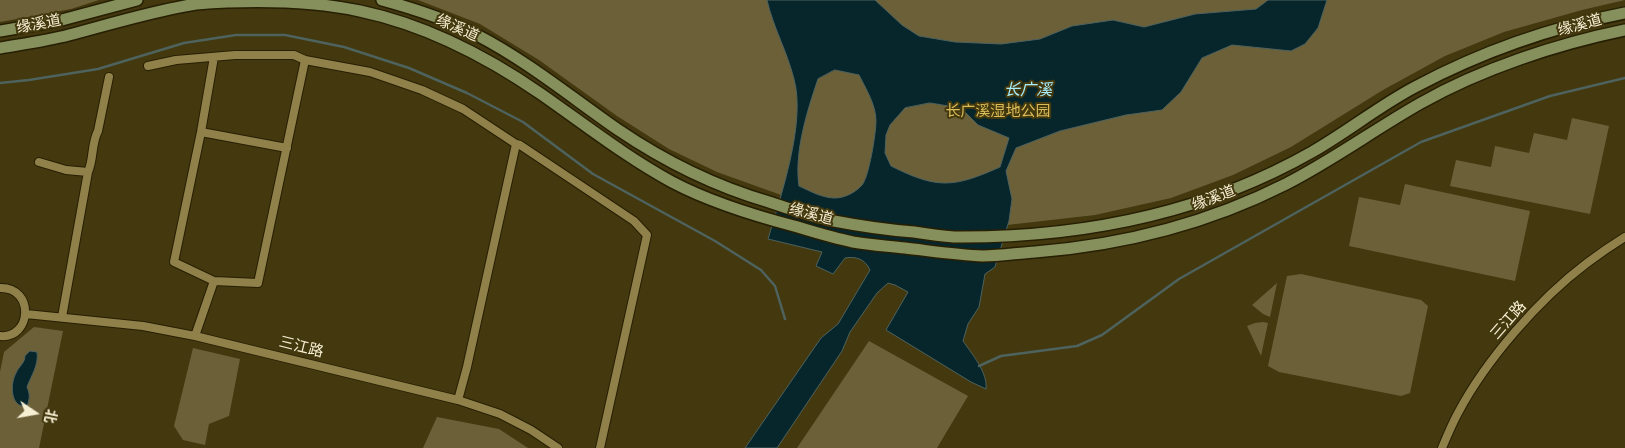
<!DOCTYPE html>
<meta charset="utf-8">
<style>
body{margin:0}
#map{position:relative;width:1625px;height:448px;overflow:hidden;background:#43380e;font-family:"Nunito Sans","Noto Sans SC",sans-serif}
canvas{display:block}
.north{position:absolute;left:10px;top:388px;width:50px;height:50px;-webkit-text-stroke:4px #43380e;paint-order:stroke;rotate:102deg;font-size:14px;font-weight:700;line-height:20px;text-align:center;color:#f7efd3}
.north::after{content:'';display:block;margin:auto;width:18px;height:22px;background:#f7efd3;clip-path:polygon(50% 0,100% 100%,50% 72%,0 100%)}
</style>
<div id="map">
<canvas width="1625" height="448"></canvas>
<div class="north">北</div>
</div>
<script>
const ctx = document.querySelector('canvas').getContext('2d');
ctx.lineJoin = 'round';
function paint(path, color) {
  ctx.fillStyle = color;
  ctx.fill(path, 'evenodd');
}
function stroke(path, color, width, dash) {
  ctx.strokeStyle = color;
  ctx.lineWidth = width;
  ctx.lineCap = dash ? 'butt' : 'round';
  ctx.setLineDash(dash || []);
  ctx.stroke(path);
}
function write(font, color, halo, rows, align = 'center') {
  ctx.font = font + ' "Nunito Sans","Noto Sans SC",sans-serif';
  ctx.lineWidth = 4;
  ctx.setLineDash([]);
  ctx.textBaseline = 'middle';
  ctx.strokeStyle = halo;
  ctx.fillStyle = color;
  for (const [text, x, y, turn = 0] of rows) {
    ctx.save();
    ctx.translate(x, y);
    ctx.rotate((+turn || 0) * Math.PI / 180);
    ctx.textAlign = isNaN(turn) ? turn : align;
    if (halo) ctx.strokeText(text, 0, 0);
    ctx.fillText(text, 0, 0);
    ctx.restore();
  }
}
const green = new Path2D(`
 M0,0H99L71,9L0,22Z
 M418,0H1625L1582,10L1504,32L1445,56L1383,90L1291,147L1233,175L1171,198L1095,215L1007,225L841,211L781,195L717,172L669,149L617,116L539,60L480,24Z
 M1572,118L1609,126L1590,214L1450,186L1456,160L1491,167L1495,146L1529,153L1534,133L1567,140Z
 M1405,184L1530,211L1515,281L1349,246L1359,197L1400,205Z
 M1301,274L1421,300L1428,306L1410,393L1401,396L1279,372L1268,366L1287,276Z
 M1277,283L1270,317L1263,314L1252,305Z
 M1263,322L1268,323L1261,356L1247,326L1255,323Z
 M34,327L63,331L39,448H0V372L4,352Z
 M869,341L968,396L937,448H797Z
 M193,348L240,359L229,416L209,424L205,445L183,440L174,426Z
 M437,417L499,429L528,448H423Z`);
const water = new Path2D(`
 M767,0H875L902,25L919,36L955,42L1001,44L1040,39L1072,26L1113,20L1144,27L1195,14L1256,9L1268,0H1327L1318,28L1305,44L1291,51L1232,45L1202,58L1181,92L1162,110L1126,115L1060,131L1016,148L1006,171L1012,199L1009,221L995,267L985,274L979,307L968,324L963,341C972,354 988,373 986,389L971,382L886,330L908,292L895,285L888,283L877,293L850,332L842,351L777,448H745L821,338L838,324L870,270C865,259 856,256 845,258L833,274L816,266L822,252L768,239C781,195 806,123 794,79C787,51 773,27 767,0ZM835,70L859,75C866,89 876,105 876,121C876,133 869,177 862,185C856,192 845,198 835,198C822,198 810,191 799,186C794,153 807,111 818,79ZM930,103L961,108L978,125L1009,138L1000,167C953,188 937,189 891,166L885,153L886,135L890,125L905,108Z
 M30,351L37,352C39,365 31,376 27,387C30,394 30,399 27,406C10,409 10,383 16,373C19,366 25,363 25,356Z`);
const stream = new Path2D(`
 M0,83L29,80L98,69L184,43L236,35H285L344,47L409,68L467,93L523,122L593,174L715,241L761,270L775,286L785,319
 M979,366L1001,356L1077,346L1102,335L1179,279L1421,142L1550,96L1625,78`);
const street = new Path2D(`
 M214,57L201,132L174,262L214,281L258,283L305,60
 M148,66L176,60L235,55H294L305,60L370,72L422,90L463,109L516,144L520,145L634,221L647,235L600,448
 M201,132L287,148
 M39,162L66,170L88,172
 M0,288C35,287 32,339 0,336
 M26,314L143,326L195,336L458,400L500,414L531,430L558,448
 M62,317L88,172C94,159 91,144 98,131L109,77
 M195,336L214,281
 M458,400L467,367L516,144
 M1442,448C1447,436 1452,424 1458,413C1486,360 1539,299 1587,263C1599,254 1612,245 1625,237`);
const secondary = new Path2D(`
 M382,0C415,9 447,19 477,35C527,61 571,97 617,129C664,161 714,186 769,202C790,209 812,217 834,221C860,226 887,230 914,232C927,234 941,236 954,237C1079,238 1203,214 1312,152C1347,132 1379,106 1415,87C1481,52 1552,27 1625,13
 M0,31L58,21L137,0
 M0,48C23,44 46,41 69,35C111,24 152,11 196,4C250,0 307,0 360,11C426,25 486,56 541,94C584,124 626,157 672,182C710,202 752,215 794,226C814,232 833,238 853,242C870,245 888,246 905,248C931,251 957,255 983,256C1000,256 1018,253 1035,252C1124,245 1207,224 1286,184C1333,160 1375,129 1421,103C1481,69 1557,44 1625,30`);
const streetNames = [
 ["缘溪道",39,25,-11],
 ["缘溪道",1580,26,-15],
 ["缘溪道",457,29,24],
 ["缘溪道",1214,199,-21],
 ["缘溪道",811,215,15],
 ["三江路",1509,321,-49],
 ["三江路",301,348,14]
];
const parkNames = [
 ["长广溪湿地公园",998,112]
];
const waterNames = [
 ["长广溪",1028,91]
];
paint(green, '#6c6039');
paint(water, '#06262c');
stroke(water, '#4e625e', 1);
stroke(stream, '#4e625e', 2.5);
stroke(street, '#271f03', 10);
stroke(secondary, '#271f03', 14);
stroke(street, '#90814b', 8);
stroke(secondary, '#86905c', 11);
write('15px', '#f7efd3', '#43380e', streetNames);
write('15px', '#dabd59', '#43380e', parkNames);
write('italic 16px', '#a6eefe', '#43380e', waterNames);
</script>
